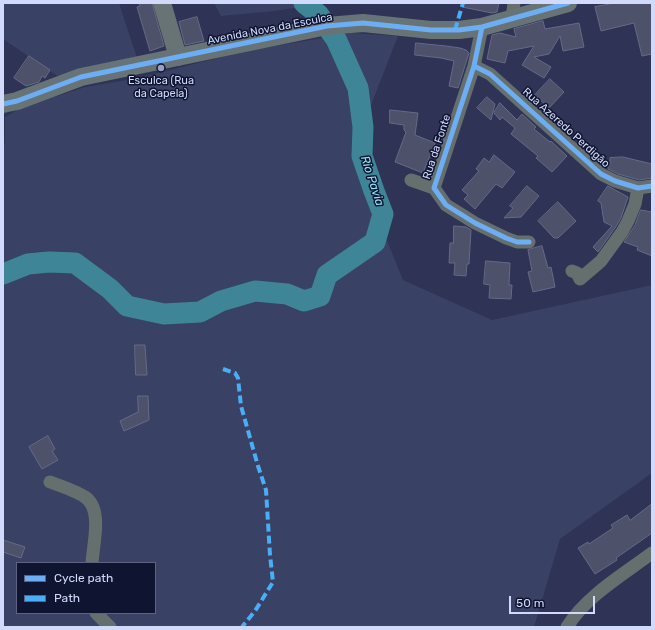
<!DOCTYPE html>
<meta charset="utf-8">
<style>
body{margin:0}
#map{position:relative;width:655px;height:630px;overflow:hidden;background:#2f3355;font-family:Rubik,sans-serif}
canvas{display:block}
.frame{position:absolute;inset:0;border:4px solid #d1dafa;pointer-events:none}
.legend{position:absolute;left:16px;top:562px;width:140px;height:52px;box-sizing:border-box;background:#0f1430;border:1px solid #5d6381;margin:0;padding:5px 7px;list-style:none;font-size:12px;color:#d1dafa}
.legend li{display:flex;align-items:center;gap:8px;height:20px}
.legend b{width:20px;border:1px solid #5d6381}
.scale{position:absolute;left:509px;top:596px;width:86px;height:18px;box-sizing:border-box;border:2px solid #d1dafa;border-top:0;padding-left:5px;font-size:12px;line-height:14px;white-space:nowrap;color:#d1dafa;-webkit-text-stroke:3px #0f1430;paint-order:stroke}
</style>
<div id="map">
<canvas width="655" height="630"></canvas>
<div class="frame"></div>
<ul class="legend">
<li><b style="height:5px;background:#6dadf4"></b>Cycle path</li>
<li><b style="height:5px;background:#49aef6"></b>Path</li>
</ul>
<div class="scale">50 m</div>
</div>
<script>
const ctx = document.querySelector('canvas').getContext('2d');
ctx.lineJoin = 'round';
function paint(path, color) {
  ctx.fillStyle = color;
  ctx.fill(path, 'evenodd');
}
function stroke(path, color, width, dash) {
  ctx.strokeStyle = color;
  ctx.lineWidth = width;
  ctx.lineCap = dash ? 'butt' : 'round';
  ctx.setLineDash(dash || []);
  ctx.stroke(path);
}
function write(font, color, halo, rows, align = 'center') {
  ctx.font = font + ' Rubik,sans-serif';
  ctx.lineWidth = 3;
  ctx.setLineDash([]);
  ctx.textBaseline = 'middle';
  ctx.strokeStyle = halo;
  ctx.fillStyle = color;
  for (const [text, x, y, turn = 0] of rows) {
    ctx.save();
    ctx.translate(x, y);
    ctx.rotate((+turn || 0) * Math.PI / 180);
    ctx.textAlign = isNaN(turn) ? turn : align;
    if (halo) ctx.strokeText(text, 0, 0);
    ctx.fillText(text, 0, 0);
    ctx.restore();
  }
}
const green = new Path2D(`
 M3,3H119L137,58L59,77L3,39Z
 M214,3H324L275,11L221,16Z
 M351,33L398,36L352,154L403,280L492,320L652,285V473L560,539L534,627H3V150L5,141V117L29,103L58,96L85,87L138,78L246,51ZM17,563H155V613H17Z`);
const river = new Path2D(`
 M3,274L28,264L49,262L75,263L110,289L127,306L164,314L200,312L221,301L255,291L287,294L304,301L320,296L327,275L375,242L383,214L374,191L362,156L363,127L358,88L336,39L318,14L304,3`);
const building = new Path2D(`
 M139,3H152L164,46L150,51L137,7L140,6Z
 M463,3H499L497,12L492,13L462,7Z
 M615,3H652V54L642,56L634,23L601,31L595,7Z
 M197,17L204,41L185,45L179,22Z
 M543,21L545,29L579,23L584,47L563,51L560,36L549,54L534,57L551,67L544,78L522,65L534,46L508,51L505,63L487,59L492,35L500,33L516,37L514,29Z
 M416,43L446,46L460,48L466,50L469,53L458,88L449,86L454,61L441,58L415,55Z
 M29,56L50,70L45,78L42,76L39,82L26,86L14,78Z
 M550,79L564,92L549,108L535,95Z
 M487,97L495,104L491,120L477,108Z
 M500,103L517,120L522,114L536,127L534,129L550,142L551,141L567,156L552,172L536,158L538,156L511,134L515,128L502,117L500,120L494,113Z
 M390,110L418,113L415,135L435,143L423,173L395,162L406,132L404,130V125L390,123Z
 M494,155L515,172L502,188L496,184L475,209L464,199L468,195L462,190L479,171L476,169L484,158L489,162Z
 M623,157L652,164V178L639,180L618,174L608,169V165H610V158Z
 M527,186L539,196L521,217L504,218L513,208L510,206Z
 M608,186L628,197L621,218L615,228L598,252L593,247L612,226L604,222L601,203L598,201Z
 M558,202L576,221L558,238H554L538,221Z
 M641,210L652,212V256L637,250L638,247L624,242L635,225Z
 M454,226L466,227L471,230L469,264H467L466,276L454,275L455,263H449L450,243H453Z
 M542,246L548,268L551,267L555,287L533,292L528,272L532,271L528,250Z
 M486,261L510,263L509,285H512L511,299L489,298L490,285L484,284Z
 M135,345H145L147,375H136Z
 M138,396H148L149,420L124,431L120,421L138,412Z
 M48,436L55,449L52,451L58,460L42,469L29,447Z
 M652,504V533L616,558L617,560L595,574L578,548L588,542L589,544L613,528L611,525L627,515L630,520Z
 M3,540L25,547L21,558L3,552Z`);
const street = new Path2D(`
 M512,18L514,3
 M482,27L474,66L434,188L446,205L475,223L506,238L517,242H529
 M474,66L490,74L601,174L615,181L638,188L652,186
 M411,180L434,188
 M572,271L577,273L580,279L601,261L622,232L628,221L635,204L638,188
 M50,482C61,486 76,491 85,497C103,509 93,544 92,563
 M96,613L110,627
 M567,627C586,596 624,574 652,553`);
const secondary = new Path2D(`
 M162,3L178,57
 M3,104L17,101L81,77L327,26L363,23L431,30H459L482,27L568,3`);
const quiet = new Path2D(`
 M455,30L463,3
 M223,369L235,373L238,378L241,406L258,466L266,490L270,555L273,582L255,611L242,627`);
const cycleway = new Path2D(`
 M482,27L474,66L434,188L446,205L475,223L506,238L517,242H529
 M474,66L490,74L601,174L615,181L638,188L652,186
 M3,104L17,101L81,77L327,26L363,23L431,30H459L482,27L568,3`);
const markers = [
 [161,68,4,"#98a0c0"]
];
const streetNames = [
 ["Avenida Nova da Esculca",270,29,-11],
 ["Rua Azeredo Perdigão",566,128,42],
 ["Rua da Fonte",437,147,-72]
];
const poiNames = [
 ["Esculca (Rua",161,81],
 ["da Capela)",161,94]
];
const waterNames = [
 ["Rio Pavia",372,181,72]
];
paint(green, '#394164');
stroke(river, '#3e8697', 21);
paint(building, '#4d516a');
stroke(building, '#656a87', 1);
stroke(street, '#656f6e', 13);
stroke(secondary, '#677374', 18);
stroke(quiet, '#49aef6', 4, [8, 4]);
stroke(cycleway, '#6dadf4', 5);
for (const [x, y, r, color] of markers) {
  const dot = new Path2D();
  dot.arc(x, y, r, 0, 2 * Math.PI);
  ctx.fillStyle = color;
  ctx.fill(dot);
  stroke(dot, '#0f1430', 1.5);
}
write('11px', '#d1dafa', '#0f1430', streetNames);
write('11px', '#d1dafa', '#0f1430', poiNames);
write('italic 12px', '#8fe7f9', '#0f1430', waterNames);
</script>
